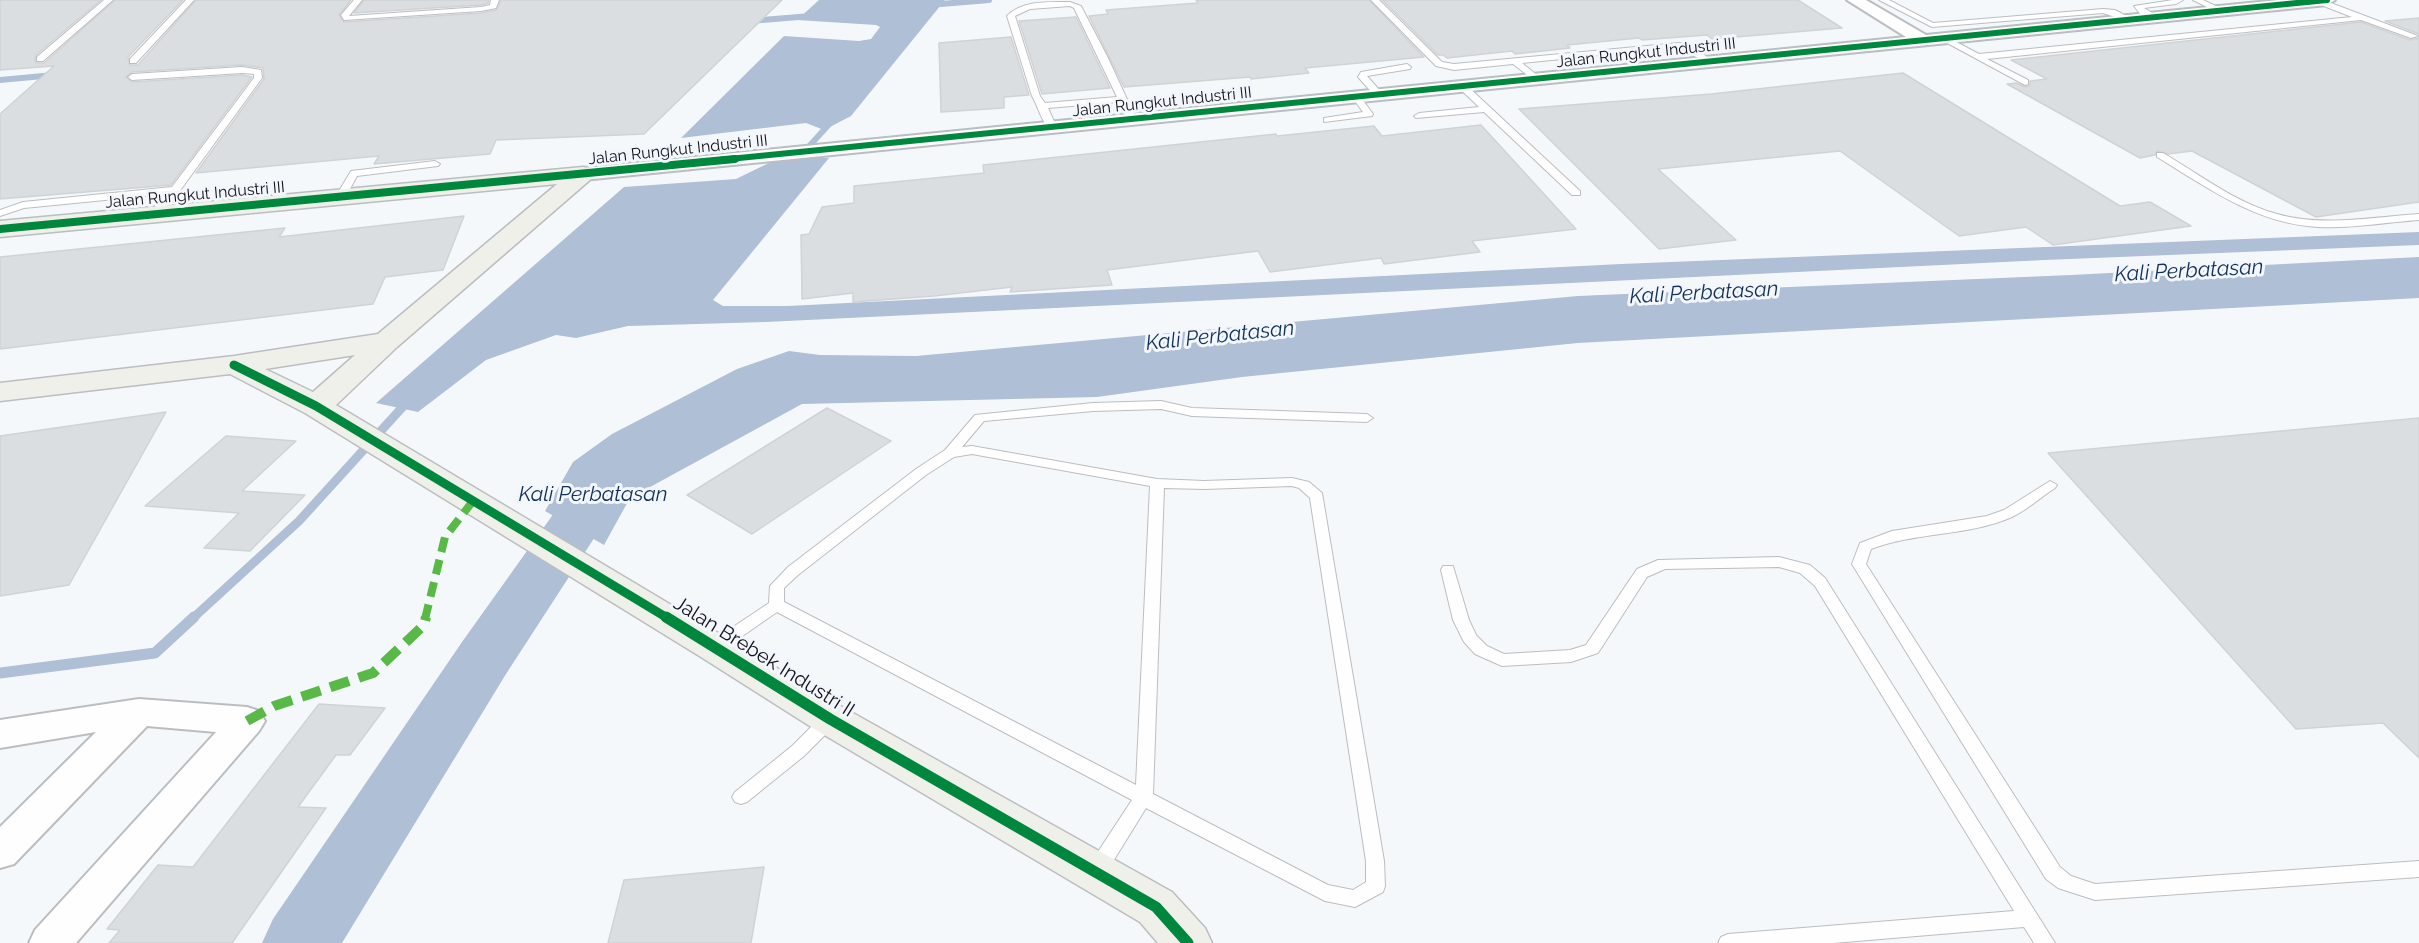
<!DOCTYPE html>
<style>
body{margin:0}
canvas{display:block;background:#f5f8fb}
</style>
<canvas width="2419" height="943"></canvas>
<script>
const ctx = document.querySelector('canvas').getContext('2d');
ctx.lineJoin = 'round';
function paint(path, color) {
  ctx.fillStyle = color;
  ctx.fill(path, 'evenodd');
}
function stroke(path, color, width, dash) {
  ctx.strokeStyle = color;
  ctx.lineWidth = width;
  ctx.lineCap = dash ? 'butt' : 'round';
  ctx.setLineDash(dash || []);
  ctx.stroke(path);
}
function write(font, color, halo, rows, align = 'center') {
  ctx.font = font + ' Raleway,sans-serif';
  ctx.lineWidth = 6;
  ctx.setLineDash([]);
  ctx.textBaseline = 'middle';
  ctx.strokeStyle = halo;
  ctx.fillStyle = color;
  for (const [text, x, y, turn = 0] of rows) {
    ctx.save();
    ctx.translate(x, y);
    ctx.rotate((+turn || 0) * Math.PI / 180);
    ctx.textAlign = isNaN(turn) ? turn : align;
    if (halo) ctx.strokeText(text, 0, 0);
    ctx.fillText(text, 0, 0);
    ctx.restore();
  }
}
const water = new Path2D(`
 M819,0H945L851,116L824,130L806,123L681,138L784,36L859,41L871,39L880,27L876,25L797,20Z
 M779,158H829L713,300L723,306H788L1621,264L2419,232V245L2045,260L766,322L628,326L576,338L556,335L486,360L418,412L376,403L624,187L736,179Z
 M2419,257V298L1578,343L1242,377L1097,397L802,404L630,498L604,545L545,511L573,462L612,434L737,369L789,351L820,355L916,356L1578,296L2071,275Z`);
const streamFar2 = new Path2D(`
 M929,5L989,0
 M750,21L811,16
 M0,80L54,75
 M803,153L832,121`);
const streamFar1 = new Path2D(`
 M192,619L299,521L408,401`);
const stream = new Path2D(`
 M0,673L155,653L194,617`);
const river = new Path2D(`
 M613,453L632,457L639,469L506,674L342,943H262L273,919L462,642L594,457Z`);
const building = new Path2D(`
 M0,0H101L36,55L35,61L37,63H44L115,0H183L128,57L130,65H138L196,0H351L339,15L344,22L481,13L496,10L501,0H782L644,134L496,140L490,154L374,164L379,156L196,173L264,79L263,68L242,65L132,72L126,77L132,82L242,75L252,77L171,185L0,199V114L54,66L0,70Z
 M364,0H489L488,3L481,5L354,13Z
 M1196,0H1369L1424,57L1305,68L1309,73L1251,79L1250,77L1124,87L1089,16L1108,14L1106,10L1198,3Z
 M1382,0H1798L1842,28L1712,39L1707,35L1642,40L1639,38L1567,45L1570,48L1515,54L1512,51L1447,58L1443,55H1438Z
 M1076,17L1110,88L1042,94L1019,21Z
 M2419,18V34L2385,21Z
 M2361,22L2410,40L2419,38V202L2316,217L2192,151L2168,154L2157,151L2155,155L2140,158L2007,84L2016,83L2026,87L2030,85V81L2047,79L2011,60Z
 M1011,37L1029,95L1004,97V108L941,112L939,43Z
 M1903,73L2120,206L2150,202L2191,226L2053,245L2026,227L1959,236L1840,151L1658,169L1736,240L1659,249L1519,109L1711,94Z
 M1481,125L1576,229L1472,241L1480,252L1384,264L1381,258L1270,272L1258,251L1107,270L1112,285L1010,292L1012,287L934,296L853,302V293L802,299L801,235L809,234L822,207L854,203V186L984,173L983,165L1276,134L1277,136L1374,126L1382,136Z
 M464,216L443,270L385,277L373,304L0,349V257L285,228L279,237Z
 M827,408L891,441L752,534L687,495Z
 M166,412L69,585L0,596V436Z
 M2419,418V758L2383,723L2296,729L2048,453Z
 M226,436L296,441L242,491L305,495L250,551L204,548L239,513L145,506Z
 M319,704L385,708L350,755H336L298,807L326,808L232,943H109L120,930L107,929L158,865L193,867Z
 M764,867L751,943H608L624,880Z`);
const lane = new Path2D(`
 M104,0H113L43,61H37V57Z
 M186,0H194L136,63H130V59Z
 M354,0H362L349,16L481,7L490,5L491,0H499L496,8L481,11L344,20L341,15Z
 M1371,0H1379L1442,62L1454,64L1679,43L1689,45L1715,62L1708,64L1679,47L1522,63L1538,76L1539,78L1535,81L1513,64L1454,70L1436,66Z
 M1879,0H1889L1933,23L2103,9L2115,10L2134,20L2130,22L2103,13L1932,27Z
 M2173,0H2183L2176,4L2144,8L2157,16L2158,18L2154,20L2141,15L2134,6Z
 M2193,0H2203L2226,11L2219,13Z
 M2316,0H2323L2418,36L2411,38L2361,20L1987,59L2028,80V84L2025,85L1938,38L1945,36L1979,54L2352,17L2316,3Z
 M1070,2L1081,6L1108,58L1137,121L1135,123H1129L1119,102L1048,108L1057,128L1052,131C1043,126 1038,106 1032,96L1007,16C1022,0 1049,2 1070,2ZM1070,6L1074,8L1117,97L1045,103L1040,96L1015,16L1030,9Z
 M1407,64L1411,67L1410,69L1367,76L1382,93V97H1376L1358,77L1361,72Z
 M242,67L261,70L262,78L179,192L159,215L155,216L150,213L166,194L24,208L0,216V210L23,202L172,187L254,78V74L242,73L132,80L128,77L132,74Z
 M1459,84H1465L1580,191V195H1572L1484,112L1416,118L1414,116L1419,113L1479,107L1459,88Z
 M1356,94L1359,95L1373,114L1372,116L1324,122V118L1363,112L1352,97Z
 M2157,153H2163C2199,174 2236,203 2277,214C2322,227 2373,217 2419,214V220C2388,222 2349,229 2318,227C2257,224 2208,188 2157,157Z
 M435,161L440,164L438,166L357,176L345,198H337L336,196L351,171Z
 M1161,401L1192,408L1367,414L1373,418L1367,422L1192,416L1161,409L1093,411L984,421L962,447L972,446L1157,479L1204,481L1292,478L1309,482L1322,493L1384,861L1385,886L1383,892L1355,907L1325,901L1146,808L1104,876L1097,878L1090,876L1088,870L1090,864L1132,800L777,612L721,651H709L707,647L709,643L769,603L770,586L788,567L916,469L945,450L975,415L1093,403ZM972,454L1150,486L1136,785L784,602V588L798,575L926,475L954,457ZM1292,486L1299,488L1310,498L1366,861V882L1353,890L1328,885L1153,794L1164,488L1204,489Z
 M2050,481L2057,485L2055,488C2041,497 2027,510 2012,517C1969,536 1916,532 1871,549L1866,564L2060,867L2071,876L2095,884L2419,861V877L2095,900L2058,888L2046,879L1852,564L1860,543L1892,531L1987,516L2004,510Z
 M1779,557L1810,565L1825,578L2055,943H2034L2024,927L1833,943H1718L1721,937L1728,934L2014,911L1815,586L1800,573L1779,567L1665,569L1647,577L1598,653L1571,662L1502,666L1475,654L1464,642L1453,620L1441,570L1443,566H1453L1469,620L1476,635L1487,646L1504,654L1570,650L1586,645L1637,569L1658,560Z
 M830,713L836,714L838,719L836,724L804,756L747,802L741,804L735,802L732,797L735,792L792,746L824,714Z`);
const street = new Path2D(`
 M1847,0H1866L1926,35L2279,0H2335L2327,5L583,180L576,178L573,174L576,170L583,168L1906,37Z
 M139,699L247,707L259,711L265,721L259,731L76,943H29L35,930L216,732L147,726L14,864L0,868V827L96,732L0,748V720Z`);
const secondary = new Path2D(`
 M583,167L591,169L595,174L591,179L397,347L336,405L844,708L1172,892L1205,928L1212,943H1158L1140,922L816,730L701,657L305,413L230,374L0,401V383L234,356L378,334L557,184L0,237V221ZM355,355L313,392L265,369Z`);
const quietFar1 = new Path2D(`
 M425,619L445,537L473,501`);
const quiet = new Path2D(`
 M247,721L274,706L373,673L424,625L426,617`);
const cyclewayFar3 = new Path2D(`
 M719,160L2327,0`);
const cyclewayFar2 = new Path2D(`
 M0,229L735,159`);
const cyclewayFar1 = new Path2D(`
 M234,365L316,406L669,619`);
const cycleway = new Path2D(`
 M666,617L830,719L1156,907L1188,943`);
const farStreetnames = [
 ["Jalan Rungkut Industri III",1646,53,-6],
 ["Jalan Rungkut Industri III",1162,102,-6],
 ["Jalan Rungkut Industri III",678,150,-6],
 ["Jalan Rungkut Industri III",195,195,-5]
];
const streetNames = [
 ["Jalan Brebek Industri II",764,657,32]
];
const waterNames = [
 ["Kali Perbatasan",2189,271,-3],
 ["Kali Perbatasan",1704,293,-3],
 ["Kali Perbatasan",1220,336,-6],
 ["Kali Perbatasan",593,495]
];
paint(water, '#afbfd6');
stroke(streamFar2, '#afbfd6', 6);
stroke(streamFar1, '#afbfd6', 9);
stroke(stream, '#afbfd6', 11);
paint(river, '#afbfd6');
paint(building, '#dbdee1');
stroke(building, '#d0d3d6', 1.5);
stroke(lane, '#bbbec1', 2);
stroke(street, '#bbbec1', 4);
stroke(secondary, '#bbbec1', 3);
paint(lane, '#fefefe');
paint(street, '#fefefe');
paint(secondary, '#f0f0eb');
stroke(quietFar1, '#58b947', 8, [15, 8]);
stroke(quiet, '#58b947', 10, [20, 10]);
stroke(cyclewayFar3, '#00873e', 6);
stroke(cyclewayFar2, '#00873e', 8);
stroke(cyclewayFar1, '#00873e', 9);
stroke(cycleway, '#00873e', 11);
write('16px', '#111317', '#f3f7fd', farStreetnames);
write('20px', '#111317', '#f3f7fd', streetNames);
write('italic 21px', '#12315a', '#f3f7fd', waterNames);
</script>
